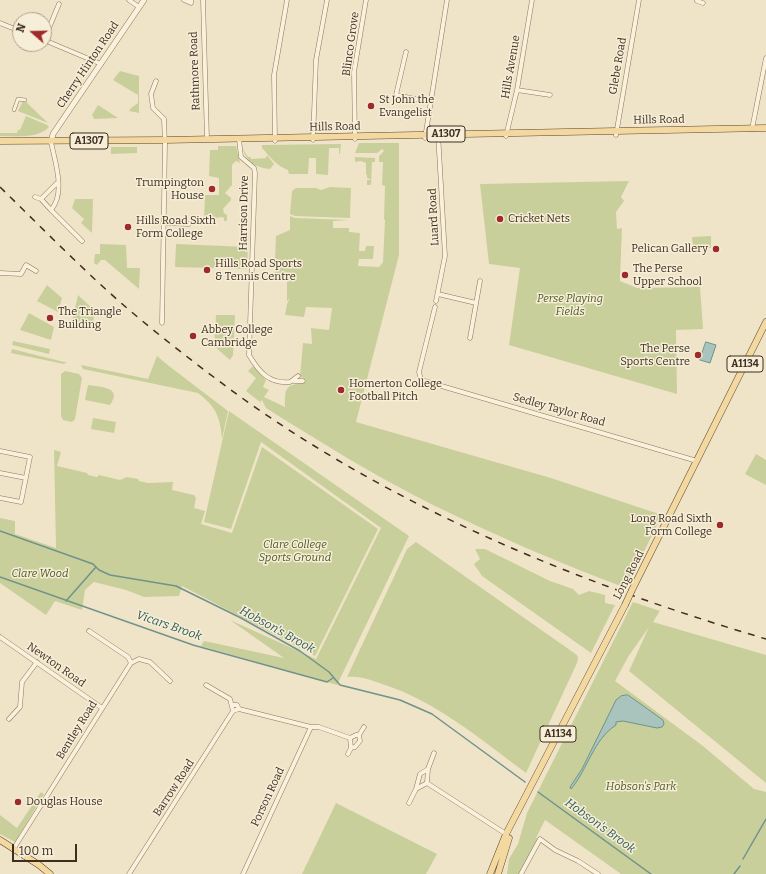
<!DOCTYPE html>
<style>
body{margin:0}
#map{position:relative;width:766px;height:874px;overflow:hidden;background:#f0e4c8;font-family:Bitter,serif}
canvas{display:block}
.north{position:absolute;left:12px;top:12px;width:40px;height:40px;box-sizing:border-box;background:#f7eed8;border:1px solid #ada18e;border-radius:50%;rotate:290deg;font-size:11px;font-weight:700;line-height:16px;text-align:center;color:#3d2e20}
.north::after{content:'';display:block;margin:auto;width:14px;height:18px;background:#9e2a2b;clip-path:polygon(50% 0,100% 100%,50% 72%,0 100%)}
.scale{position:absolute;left:12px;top:844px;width:65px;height:18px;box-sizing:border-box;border:2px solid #3d2e20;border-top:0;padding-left:5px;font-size:12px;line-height:14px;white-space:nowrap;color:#3d2e20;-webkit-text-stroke:3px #f7eed8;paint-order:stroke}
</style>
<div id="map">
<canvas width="766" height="874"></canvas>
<div class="north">N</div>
<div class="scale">100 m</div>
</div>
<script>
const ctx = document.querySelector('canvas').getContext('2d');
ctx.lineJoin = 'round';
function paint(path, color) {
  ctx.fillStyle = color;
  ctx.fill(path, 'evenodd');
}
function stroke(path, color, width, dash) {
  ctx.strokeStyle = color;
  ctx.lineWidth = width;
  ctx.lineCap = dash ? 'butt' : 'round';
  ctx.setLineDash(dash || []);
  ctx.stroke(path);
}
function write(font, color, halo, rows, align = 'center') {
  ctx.font = font + ' Bitter,serif';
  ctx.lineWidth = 3;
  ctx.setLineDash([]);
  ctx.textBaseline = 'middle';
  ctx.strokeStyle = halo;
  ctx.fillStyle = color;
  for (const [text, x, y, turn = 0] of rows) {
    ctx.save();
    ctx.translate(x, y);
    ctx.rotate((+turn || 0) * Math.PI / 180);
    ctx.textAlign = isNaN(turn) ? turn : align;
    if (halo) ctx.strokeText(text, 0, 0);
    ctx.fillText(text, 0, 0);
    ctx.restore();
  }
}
const green = new Path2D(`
 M120,71L139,76V113L129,111L130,109L138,103V95L113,80Z
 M23,101H25L48,123L18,111Z
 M98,105L118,118L94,119L92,115Z
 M26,116L47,125L49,127C38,139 14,136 0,136V133H17L18,130H20Z
 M359,143H399V255L356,422L551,478L662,515L626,588C559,563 494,535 429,503C372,474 320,442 266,408L262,400L260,402L246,391L256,378L248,371L253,366L266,380L263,387L269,390L264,397L285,407C285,390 284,384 305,383L306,380L300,376L303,343L312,344L311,328L329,330L332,308L306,307L304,317L285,315L287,304L290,298L287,301V276L274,274L278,262L275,260L276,236L290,230V216L295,218L349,220L333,221V228H349V232L360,233L359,251H365L366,246H374L373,259H359L358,266L379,267L383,262L385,220L384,219L385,186L382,185L383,162H379V156L384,151L382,149L377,153H355Z
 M341,144L340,154H339V148H329L328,175L316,174V158H309L308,174H289L288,170C277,166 270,157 262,148V145Z
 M218,146H236L240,163L236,161L232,165V185L225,193L231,198V200L223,209L224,213L227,215V221H224V218L222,217L204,220L205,195H219V178L209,176L210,150H218Z
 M111,147H137V153L111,154Z
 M243,149L248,157H251V159L266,158L267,155L274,164L270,169C257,168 246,162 243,149Z
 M355,157L375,158V162H372L371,185H367V180H370V179L367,178V175L366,174V163L361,161L355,162Z
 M629,181L621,197L624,201L616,212L617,229L622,228L620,281L637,288L700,287L703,329L676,330L677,394L509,345L520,268L489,264L480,184Z
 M330,187L351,188L350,218L295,216L290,214L292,191L296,188H316L321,190Z
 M75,199H93L92,233L81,223L84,219L72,208Z
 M711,236V248H693L692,237Z
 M100,244L126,245L127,268H140L139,289L105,260H101L97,265L94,263L95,254H100Z
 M176,244L248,247L247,269L175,267Z
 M47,285L62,298L58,312L37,301Z
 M78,295L95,311L92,327L72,322Z
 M29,313L54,327L51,340L20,330Z
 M216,315H235L233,355L230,360L214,346Z
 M13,341L50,349L49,354L12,345Z
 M12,349L64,362H67L64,364L11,353Z
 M157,356L169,366L228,411L222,439C220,416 216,407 198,393L83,369L81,365L148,379Z
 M65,371L79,374L82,378L75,419L72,422L63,420L61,416V374Z
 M88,385C101,387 123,387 110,405L85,400Z
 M229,411L409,536L337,685L201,646L204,641L284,658L230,620L316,659L381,528L261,442L231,529L204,522Z
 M93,418L116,422L114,433L91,429Z
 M262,447L378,529L315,656L182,586L179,596L144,597L126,590L94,582L85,590L82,610L55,601L46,615L0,583V518L15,521V534L56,548L54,450L61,452L57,466L87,473L88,475L97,477L99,475L120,480L127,477L138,479L139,481L148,483L173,482L172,490L194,495L196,498L194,508L205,511L201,524L232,533Z
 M756,454L766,460V485L745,474Z
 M416,542L577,655L578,658L577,663L526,773C480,739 435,700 379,683C368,679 359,676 347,677L407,549Z
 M475,549H485L550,581L573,589L579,595L589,591L605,595V603L615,605L591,653L482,576L474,564L480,559Z
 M633,602L660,611L653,622L766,655V783L629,671L649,627L628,657L615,681L703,746L754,789L766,792V874H621L545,820L536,838L538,839L519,874H507L509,859L518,844L527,813Z
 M41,792L44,794L15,842L0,834V815L17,828Z
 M336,803L437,854L426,874H302Z`);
const water = new Path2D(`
 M706,342L716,345L710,363L700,360Z
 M628,695L663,720L664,724L662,727L657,728L623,721L616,722V725C593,740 588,769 571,789L570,787L582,769L616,700L621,696Z`);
const stream = new Path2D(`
 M0,531L93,564L99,570L110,575L176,586L241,618L300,651L329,672L340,685L400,700L432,714L525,782
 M0,577L193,645L327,682L333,678
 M66,601L96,567
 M538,792L651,874
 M743,859L766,819
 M734,874L740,866`);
const pedestrian = new Path2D(`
 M14,110L18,99L25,100`);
const minor = new Path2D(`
 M129,0L139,7
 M184,0L191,3V0
 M203,0L207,139
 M697,1L703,3
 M0,23L20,31
 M44,40L101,64
 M44,40L59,4
 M406,52L396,95L430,102
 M156,81L151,94L153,108L164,119L165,144L162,323
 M517,90L550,95
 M752,129L766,58
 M616,135L639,0
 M506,136L517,90L532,0
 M425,138L447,0
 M239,139L241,157L254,168L255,173L249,355C259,372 269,384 290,382L298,376
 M355,139L354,72L366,0
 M313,140L316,60L327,0
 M275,141L274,75L287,0
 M35,197L41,199L57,183
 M41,199L51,210C66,193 55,162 51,142
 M51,210L82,241
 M163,223L189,224
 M0,273L21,274L26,265L36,271
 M438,294L476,303
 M436,301L445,256L438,133
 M435,307L419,372L421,380L697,461
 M470,338L480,281
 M294,381H303
 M0,451L30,457L21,502L0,498
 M0,473L26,478
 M89,631L128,657L131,663
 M0,637L102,708
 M206,685L230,699L233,711L239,709L237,705H233
 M239,709L311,727H319L350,738
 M9,719L20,707L22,682L37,662
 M356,735H359L360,741L355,747L351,748L350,738Z
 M359,735L364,727
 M348,754L351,748
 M428,769L427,783L416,789L420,774Z
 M428,769L434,753
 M427,783L506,834
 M409,803L416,789
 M14,848L131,663L139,659L150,662L170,681
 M129,874L233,711
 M243,874L311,727
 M521,874L540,839L555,850L578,861L598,874`);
const tertiary = new Path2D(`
 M51,142L53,134L144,0`);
const primary = new Path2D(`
 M0,141L165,140L766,128
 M632,590L766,322
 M0,840L39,865L50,874
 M490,874L506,834L625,605
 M498,874L509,838`);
const rail = new Path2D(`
 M0,187C42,228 84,271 128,309C161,337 196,364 231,390C391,507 577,583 766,639`);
const primaryBridge = new Path2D(`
 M625,605L632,590`);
const markers = [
 [371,106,4,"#9e2a2b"],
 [212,189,4,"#9e2a2b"],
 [500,219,4,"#9e2a2b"],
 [128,227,4,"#9e2a2b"],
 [716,249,4,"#9e2a2b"],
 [207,270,4,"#9e2a2b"],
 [625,275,4,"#9e2a2b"],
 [50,318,4,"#9e2a2b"],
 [193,336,4,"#9e2a2b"],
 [698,355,4,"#9e2a2b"],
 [341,390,4,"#9e2a2b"],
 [720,525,4,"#9e2a2b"],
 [18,802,4,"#9e2a2b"]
];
const shields = [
 [446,134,38],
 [89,141,38],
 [745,364,36],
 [558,734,36]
];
const shieldNames = [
 ["A1307",446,134],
 ["A1307",89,141],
 ["A1134",745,364],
 ["A1134",558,734]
];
const streetNames = [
 ["Blinco Grove",351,44,-82],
 ["Cherry Hinton Road",88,65,-56],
 ["Glebe Road",618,66,-80],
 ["Hills Avenue",511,67,-80],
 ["Rathmore Road",195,71,-92],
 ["Hills Road",659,120,-1],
 ["Hills Road",335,127,-1],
 ["Harrison Drive",244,213,-89],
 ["Luard Road",434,217,-93],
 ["Sedley Taylor Road",559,410,16],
 ["Long Road",629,575,-63],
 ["Newton Road",56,665,35],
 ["Bentley Road",77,730,-58],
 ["Barrow Road",174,788,-57],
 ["Porson Road",268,797,-65]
];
const poiNames = [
 ["St John the",379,100],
 ["Evangelist",379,113],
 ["Trumpington",204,183,"right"],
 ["House",204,196,"right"],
 ["Cricket Nets",508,219],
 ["Hills Road Sixth",136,221],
 ["Form College",136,234],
 ["Pelican Gallery",708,249,"right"],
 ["Hills Road Sports",215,264],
 ["& Tennis Centre",215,277],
 ["The Perse",633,269],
 ["Upper School",633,282],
 ["The Triangle",58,312],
 ["Building",58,325],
 ["Abbey College",201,330],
 ["Cambridge",201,343],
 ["The Perse",690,349,"right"],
 ["Sports Centre",690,362,"right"],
 ["Homerton College",349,384],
 ["Football Pitch",349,397],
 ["Long Road Sixth",712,519,"right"],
 ["Form College",712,532,"right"],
 ["Douglas House",26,802]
];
const parkNames = [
 ["Perse Playing",570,299],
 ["Fields",570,312],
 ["Clare College",295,545],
 ["Sports Ground",295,558],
 ["Clare Wood",40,574],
 ["Hobson's Park",641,787]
];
const waterNames = [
 ["Vicars Brook",169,626,19],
 ["Hobson's Brook",277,630,29],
 ["Hobson's Brook",600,826,36]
];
paint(green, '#c9cf9b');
paint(water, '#a9c4bc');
stroke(water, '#6f938a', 1);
stroke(stream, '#6f938a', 1.5);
stroke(pedestrian, '#8d765c', 4);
stroke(minor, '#8d765c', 5);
stroke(tertiary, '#8d765c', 6);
stroke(primary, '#5b4430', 7);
stroke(pedestrian, '#faf1dc', 3);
stroke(minor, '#faf1dc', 4);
stroke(tertiary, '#faf1dc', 5);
stroke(primary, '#f3d9a0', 6);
stroke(rail, '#3d2e20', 1.5, [7, 7]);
stroke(primaryBridge, '#5b4430', 7, []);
stroke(primaryBridge, '#f3d9a0', 6);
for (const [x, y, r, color] of markers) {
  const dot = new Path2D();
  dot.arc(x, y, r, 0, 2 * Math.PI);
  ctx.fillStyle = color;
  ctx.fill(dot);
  stroke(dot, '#f7eed8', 1.5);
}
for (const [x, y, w] of shields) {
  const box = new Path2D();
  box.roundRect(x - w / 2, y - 8, w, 16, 3);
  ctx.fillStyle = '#f7eed8';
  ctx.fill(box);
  stroke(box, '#3d2e20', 1);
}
write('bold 10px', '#3d2e20', null, shieldNames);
write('11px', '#3d2e20', '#f7eed8', streetNames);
write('11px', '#3d2e20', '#f7eed8', poiNames, 'left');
write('italic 11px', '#4d5a26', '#f7eed8', parkNames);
write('italic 12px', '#2f5d5a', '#f7eed8', waterNames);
</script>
